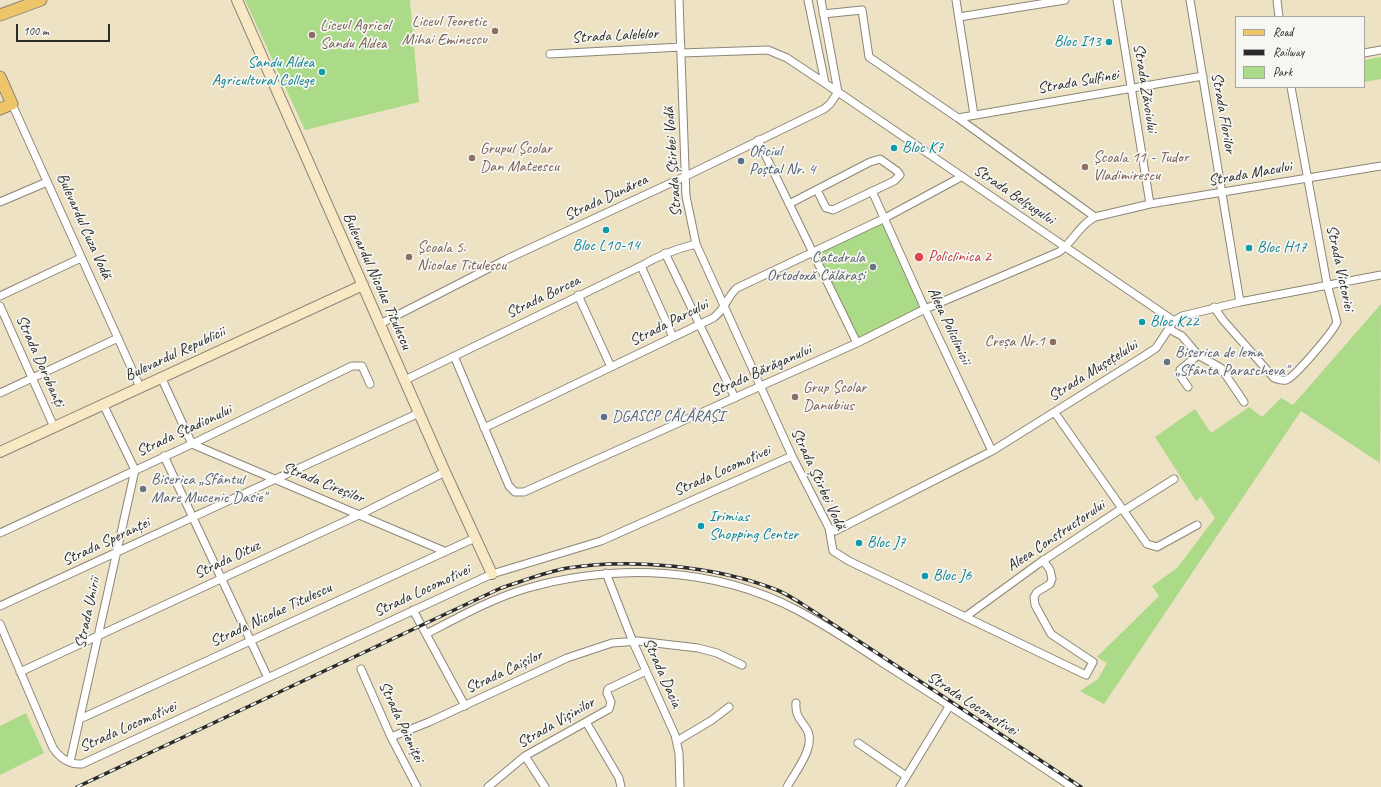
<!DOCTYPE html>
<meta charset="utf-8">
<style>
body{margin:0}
#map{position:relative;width:1381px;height:787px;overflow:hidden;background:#eee2c4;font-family:Caveat,sans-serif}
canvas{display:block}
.legend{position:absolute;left:1235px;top:16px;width:130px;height:72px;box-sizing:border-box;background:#f6f6f2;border:1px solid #a5a5a2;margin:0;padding:5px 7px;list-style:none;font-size:12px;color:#2b2b2b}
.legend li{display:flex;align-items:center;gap:8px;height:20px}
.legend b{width:20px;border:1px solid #a5a5a2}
.scale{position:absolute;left:16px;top:24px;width:94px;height:18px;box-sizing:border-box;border:2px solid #2b2b2b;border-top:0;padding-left:5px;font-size:12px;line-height:14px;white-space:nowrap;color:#2b2b2b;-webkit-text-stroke:3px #f6f6f2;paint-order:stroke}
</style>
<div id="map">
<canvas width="1381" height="787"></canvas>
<ul class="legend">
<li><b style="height:5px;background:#eec569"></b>Road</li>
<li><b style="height:5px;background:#2b2b2b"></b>Railway</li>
<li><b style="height:11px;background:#abda88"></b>Park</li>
</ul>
<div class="scale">100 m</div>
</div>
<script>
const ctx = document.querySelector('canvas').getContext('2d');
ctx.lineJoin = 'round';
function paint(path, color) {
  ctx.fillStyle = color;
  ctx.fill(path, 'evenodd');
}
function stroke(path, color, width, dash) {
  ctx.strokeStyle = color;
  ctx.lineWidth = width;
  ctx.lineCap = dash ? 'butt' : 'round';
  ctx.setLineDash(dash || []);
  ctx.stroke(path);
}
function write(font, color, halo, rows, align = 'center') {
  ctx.font = font + ' Caveat,sans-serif';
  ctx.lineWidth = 3.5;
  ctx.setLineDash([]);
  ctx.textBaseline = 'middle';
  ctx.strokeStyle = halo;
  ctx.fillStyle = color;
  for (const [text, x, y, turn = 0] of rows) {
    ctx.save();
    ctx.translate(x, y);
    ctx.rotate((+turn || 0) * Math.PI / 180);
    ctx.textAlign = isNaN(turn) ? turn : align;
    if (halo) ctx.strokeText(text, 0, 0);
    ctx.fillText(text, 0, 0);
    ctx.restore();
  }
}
const green = new Path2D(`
 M245,0H410L419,102L305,130Z
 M1381,57V79L1364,82V60Z
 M885,218L925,309L857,343L812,254Z
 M1381,304L1380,463L1301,411L1104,704L1080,691L1098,679L1107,663L1097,657L1159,596L1152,586L1177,568L1215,518L1201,497L1196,501L1155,437L1195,409L1211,433L1249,407L1262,417L1281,398L1293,405Z
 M26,713L44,753L0,775V726Z`);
const minor = new Path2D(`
 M679,0L686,196L696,244L792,456L829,528L833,551L849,561L1086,675L1093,662L1051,634L1035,605L1034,597L1037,592L1050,584L1052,579L1050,570L1043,560
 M808,0L825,83
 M956,0L974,115
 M1117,0L1150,204
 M1190,0L1240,302
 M1277,0L1279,17
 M823,14L862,10L869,57L958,118L1095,217
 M959,17L1065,0
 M681,53L768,50L787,58L838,92L821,0
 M1364,53L1381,50
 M550,54L681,47
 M12,104L140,387
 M958,118L1203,76
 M758,140L857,343
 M872,191L925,309L992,451
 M0,202L47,182
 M789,204L870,162L880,159L897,171L900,175L894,181L833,210L826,208L817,190
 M665,253L735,398
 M641,266L673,337
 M578,295L611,367
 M0,296L81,258
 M0,306L54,427
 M1214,307L1223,320L1274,378C1277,379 1281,381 1286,380C1294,378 1333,332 1337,322L1327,284L1291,87
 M380,324L507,259L686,176L824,109L830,104L838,92L1174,321
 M1169,329L1182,336L1198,355L1221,368L1244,402
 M454,356L509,486L515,492H524L857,343L925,309L1059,252C1073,242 1079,225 1095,217L1150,204L1381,166
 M161,377L192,444L444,551
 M405,380L641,266C659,255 676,249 696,244
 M1188,387L1181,377L1180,370L1198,355
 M0,393L118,338
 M1055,413L1147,544L1157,547L1197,525
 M484,428L713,318C725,310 726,298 737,288L885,218L961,177
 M164,456L268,678
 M1123,511L1174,479
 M829,528L835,531L839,529L992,451L1144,356L1156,348L1174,321L1182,316L1240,302L1381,275
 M0,533L192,444L352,366H362L370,384
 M606,573L633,642L675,735L679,753L680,787
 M0,606L419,413
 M413,610L465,706
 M965,617L1038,564L1121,509
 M0,624L53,748C60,758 69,765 82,764L492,574L601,541L792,456
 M426,634C459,617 493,598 528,588C616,563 715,567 797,610C829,627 859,647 889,667C951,706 1011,746 1072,787
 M361,669L391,737L417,787
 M20,672L361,514L445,472
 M80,719L475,538
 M586,722L619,778L621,787
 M391,737L429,722L567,658L612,643L638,641L698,648L717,653L742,665
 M677,741L712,720L729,707
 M858,743L906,776
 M525,756L545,787
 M70,762L135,470L103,404
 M488,787L525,756L609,709L611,702L607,693L608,689L646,671
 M787,787C795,772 818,745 806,728C800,719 795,715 796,703
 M900,787L950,705`);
const secondary = new Path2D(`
 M237,0L445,472L492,574
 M0,452L363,285`);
const primary = new Path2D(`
 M0,15L41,0
 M0,77L12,104L0,109`);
const rail = new Path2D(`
 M77,787L501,588C523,581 545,572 568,568C632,558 716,566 777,590C789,595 802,604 813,611L1081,787`);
const markers = [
 [495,31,4,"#8d6e63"],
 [312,35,4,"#8d6e63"],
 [1109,42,4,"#0f9aa8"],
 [322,72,4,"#0f9aa8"],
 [894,148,4,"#0f9aa8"],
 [472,158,4,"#8d6e63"],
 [741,161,4,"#5c6f8a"],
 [1085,167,4,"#8d6e63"],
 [606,230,4,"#0f9aa8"],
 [1249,248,4,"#0f9aa8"],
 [409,257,4,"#8d6e63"],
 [919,257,5,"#e0444e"],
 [873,267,4,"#6b7280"],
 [1142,322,4,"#0f9aa8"],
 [1053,342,4,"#8d6e63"],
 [1167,362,4,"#6b7280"],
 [795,397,4,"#8d6e63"],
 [604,417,4,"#5c6f8a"],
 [143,489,4,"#6b7280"],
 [701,526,4,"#0f9aa8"],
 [859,543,4,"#0f9aa8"],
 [925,576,4,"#0f9aa8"]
];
const educationNames = [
 ["Liceul Teoretic",487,22,"right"],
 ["Mihai Eminescu",487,40,"right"],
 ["Liceul Agricol",320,26],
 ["Sandu Aldea",320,44],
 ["Grupul Școlar",480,149],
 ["Dan Mateescu",480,167],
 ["Școala 11 - Tudor",1093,158],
 ["Vladimirescu",1093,176],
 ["Școala 5.",417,248],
 ["Nicolae Titulescu",417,266],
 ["Creșa Nr.1",1045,342,"right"],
 ["Grup Școlar",803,388],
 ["Danubius",803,406]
];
const streetNames = [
 ["Strada Lalelelor",615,36,-3],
 ["Strada Sulfinei",1078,82,-10],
 ["Strada Zăvoiului",1145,88,81],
 ["Strada Florilor",1223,113,80],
 ["Strada Știrbei Vodă",673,162,-94],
 ["Strada Macului",1250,174,-10],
 ["Strada Belșugului",1014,195,34],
 ["Strada Dunărea",606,198,-25],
 ["Bulevardul Cuza Vodă",84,226,66],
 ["Strada Victoriei",1340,268,78],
 ["Bulevardul Nicolae Titulescu",377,281,66],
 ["Strada Borcea",543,297,-26],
 ["Strada Parcului",669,323,-27],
 ["Aleea Policlinicii",949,326,65],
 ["Bulevardul Republicii",175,354,-25],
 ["Strada Dorobanți",40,361,66],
 ["Strada Bărăganului",761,371,-24],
 ["Strada Mușețelului",1093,371,-32],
 ["Strada Stadionului",184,431,-25],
 ["Strada Locomotivei",722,471,-24],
 ["Strada Știrbei Vodă",818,479,65],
 ["Strada Cireșilor",323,483,22],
 ["Aleea Constructorului",1056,536,-34],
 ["Strada Speranței",106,542,-25],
 ["Strada Oituz",227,560,-25],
 ["Strada Locomotivei",422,591,-25],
 ["Strada Unirii",88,613,-78],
 ["Strada Nicolae Titulescu",271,615,-25],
 ["Strada Caișilor",504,672,-25],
 ["Strada Dacia",662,673,66],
 ["Strada Locomotivei",972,704,33],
 ["Strada Poieniței",401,722,65],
 ["Strada Vișinilor",556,723,-30],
 ["Strada Locomotivei",128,727,-24]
];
const cultureNames = [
 ["Bloc I13",1101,42,"right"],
 ["Sandu Aldea",314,63,"right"],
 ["Agricultural College",314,81,"right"],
 ["Bloc K7",902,148],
 ["Bloc L10-14",606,246,"center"],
 ["Bloc H17",1257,248],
 ["Bloc K22",1150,322],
 ["Irimias",709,517],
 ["Shopping Center",709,535],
 ["Bloc J7",867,543],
 ["Bloc J6",933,576]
];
const serviceNames = [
 ["Oficiul",749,152],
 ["Poștal Nr. 4",749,170],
 ["DGASCP CĂLĂRAȘI",612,417]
];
const healthNames = [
 ["Policlinica 2",928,257]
];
const worshipNames = [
 ["Catedrala",865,258,"right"],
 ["Ortodoxă Călărași",865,276,"right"],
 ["Biserica de lemn",1175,353],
 ["„Sfânta Parascheva\"",1175,371],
 ["Biserica „Sfântul",151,480],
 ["Mare Mucenic Dasie\"",151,498]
];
paint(green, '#abda88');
stroke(minor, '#8c8678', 9);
stroke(secondary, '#8c8678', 12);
stroke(primary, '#8c8678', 13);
stroke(minor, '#fff', 7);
stroke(secondary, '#f8e8c3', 10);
stroke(primary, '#eec569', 11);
stroke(rail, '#2b2b2b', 3.5);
stroke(rail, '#f6f6f2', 2, [6]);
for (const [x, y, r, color] of markers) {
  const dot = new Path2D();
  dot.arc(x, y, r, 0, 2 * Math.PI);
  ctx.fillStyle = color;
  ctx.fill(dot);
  stroke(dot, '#f6f6f2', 1.5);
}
write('16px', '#785e54', '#f6f6f2', educationNames, 'left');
write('16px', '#2b2b2b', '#f6f6f2', streetNames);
write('16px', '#0d838f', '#f6f6f2', cultureNames, 'left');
write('16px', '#4e5e75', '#f6f6f2', serviceNames, 'left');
write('16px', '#be3a42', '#f6f6f2', healthNames, 'left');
write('16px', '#5b616d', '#f6f6f2', worshipNames, 'left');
</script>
